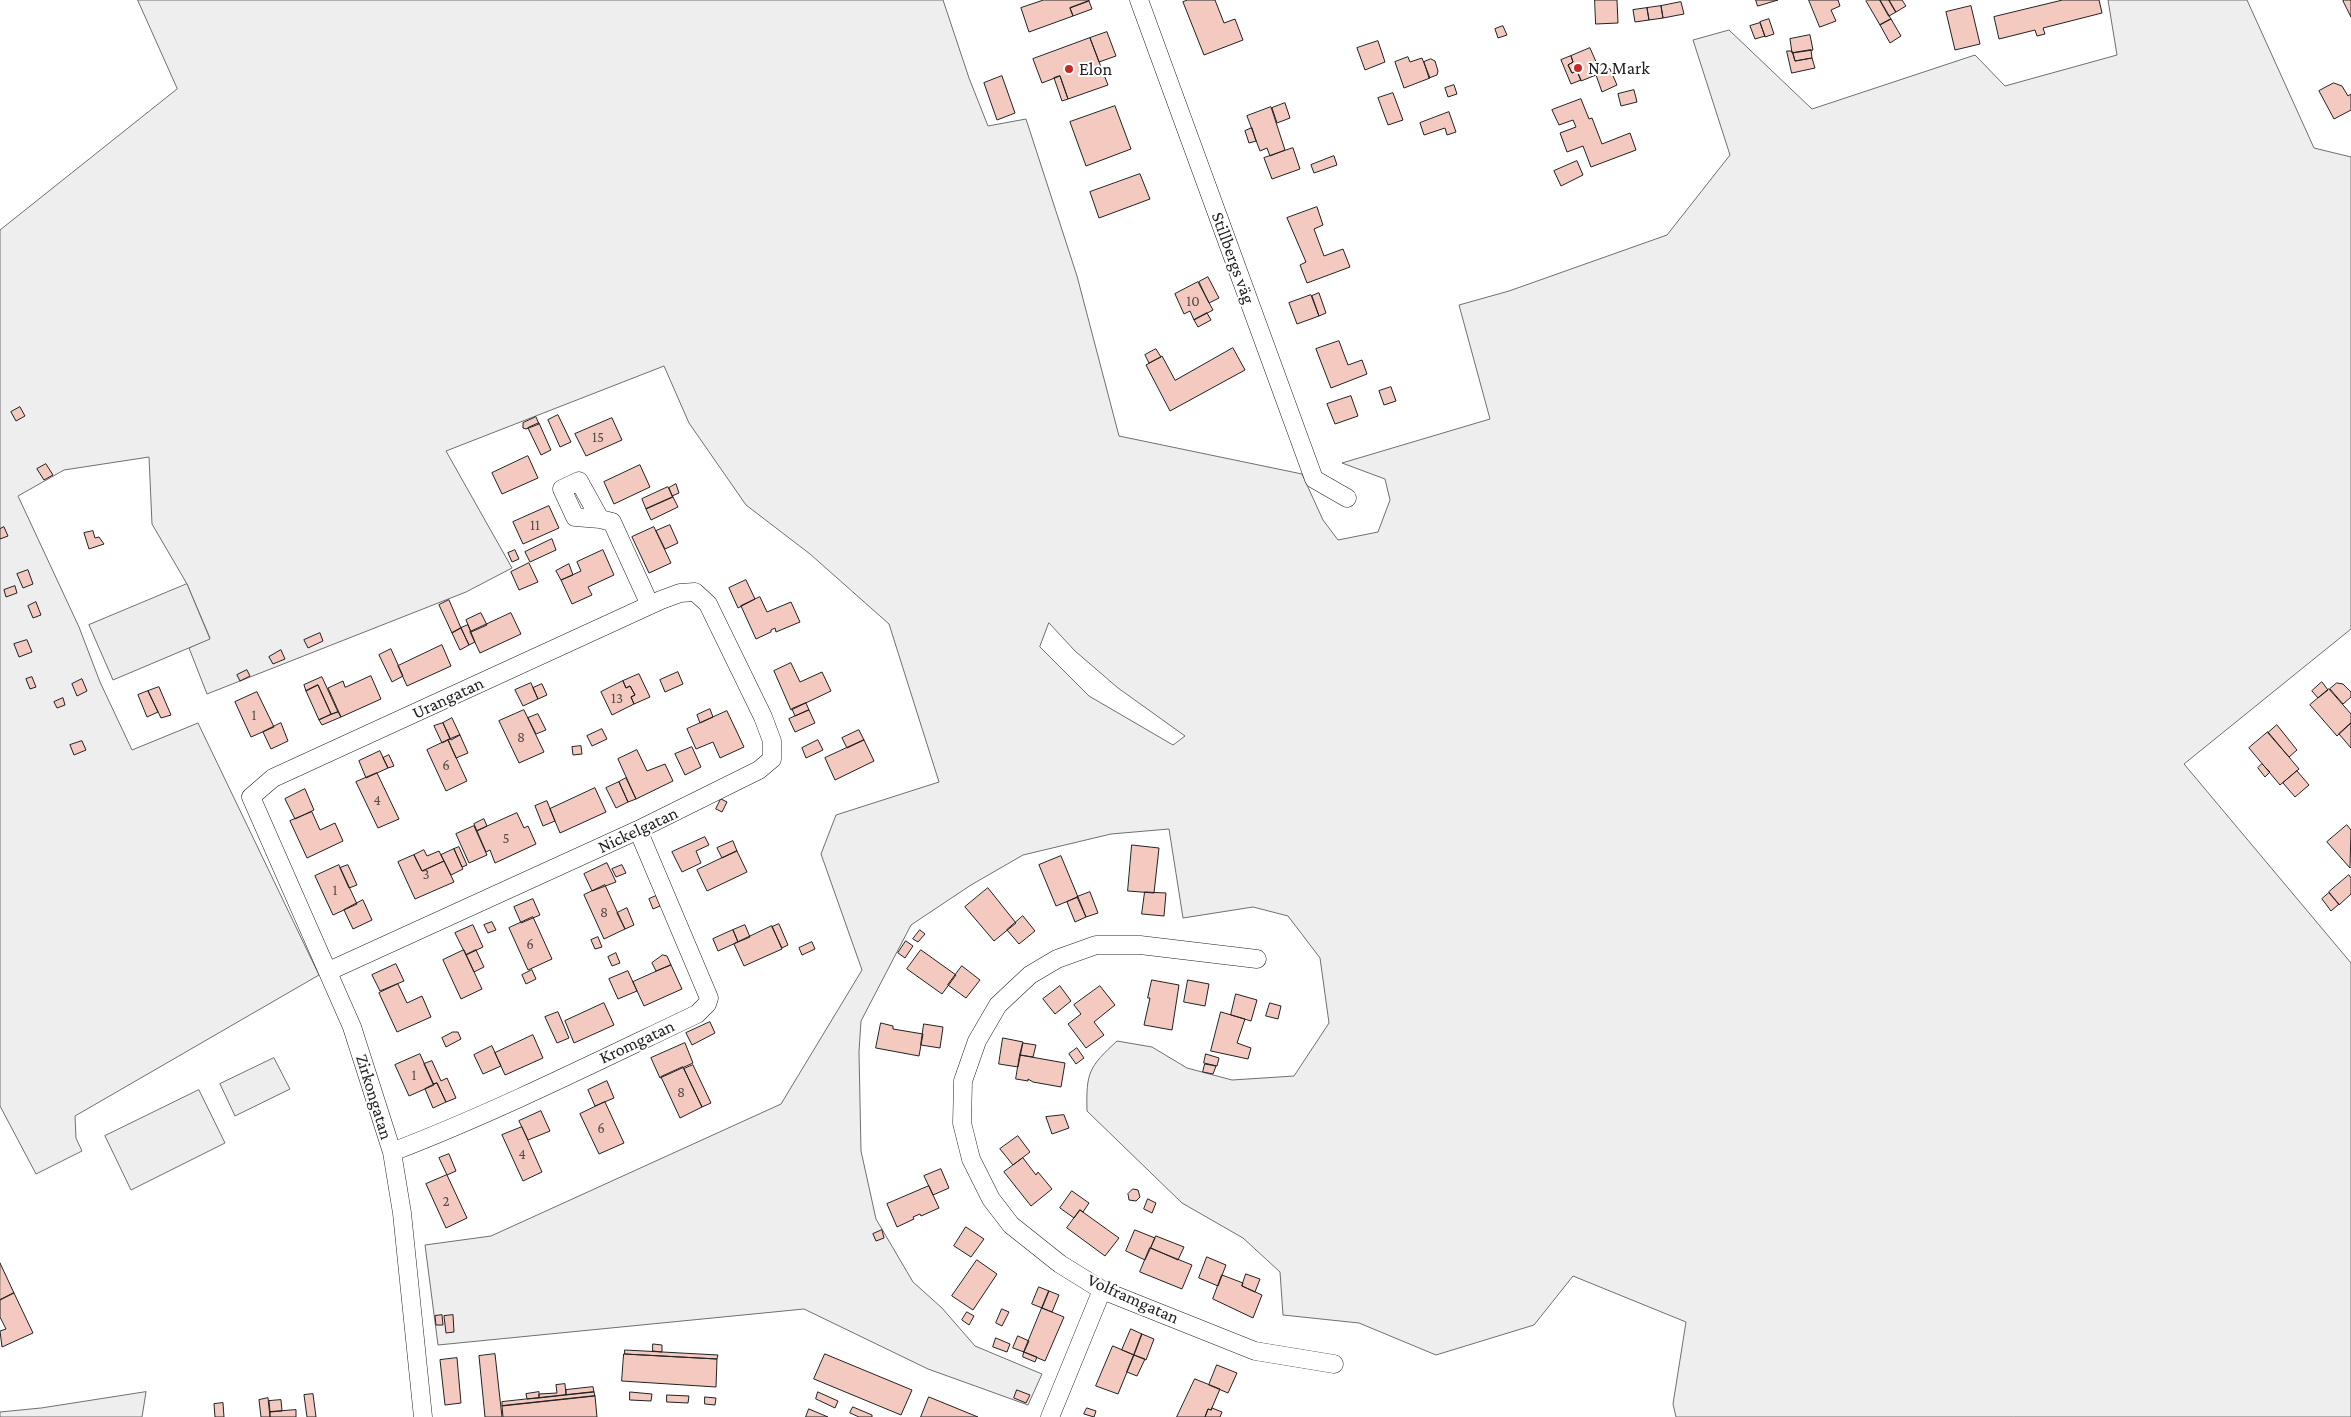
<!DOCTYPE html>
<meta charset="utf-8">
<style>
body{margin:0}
canvas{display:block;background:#fff}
</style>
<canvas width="2351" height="1417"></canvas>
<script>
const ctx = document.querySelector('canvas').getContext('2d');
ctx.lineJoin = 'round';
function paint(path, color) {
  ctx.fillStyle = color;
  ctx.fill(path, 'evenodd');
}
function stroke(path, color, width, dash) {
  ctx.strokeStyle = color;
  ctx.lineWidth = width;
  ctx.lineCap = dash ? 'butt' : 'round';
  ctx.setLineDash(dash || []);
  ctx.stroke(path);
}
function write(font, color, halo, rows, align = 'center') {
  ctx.font = font + ' "Crimson Pro",serif';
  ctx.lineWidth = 4;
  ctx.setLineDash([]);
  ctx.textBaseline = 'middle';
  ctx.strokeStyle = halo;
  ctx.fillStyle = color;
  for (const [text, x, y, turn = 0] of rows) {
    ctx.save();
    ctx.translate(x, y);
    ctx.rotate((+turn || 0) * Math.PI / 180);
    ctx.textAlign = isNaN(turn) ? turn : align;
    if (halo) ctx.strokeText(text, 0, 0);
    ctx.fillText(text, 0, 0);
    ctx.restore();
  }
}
const green = new Path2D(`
 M138,0H943L969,78L988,126L1026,119L1077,276L1119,436L1302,474L1323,520L1338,540L1378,532L1390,500L1385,479L1342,463L1490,419L1459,305L1509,291L1667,235L1730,155L1693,40L1729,30L1812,109L1975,55L2005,86L2117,55L2108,0H2247L2314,148L2351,157V629L2184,764L2351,963V1417H1676L1673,1404L1686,1322L1573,1276L1534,1325L1436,1355L1359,1323L1283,1315L1280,1272L1243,1238L1182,1203L1087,1111C1086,1072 1089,1067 1117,1041L1152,1047L1187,1068L1232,1080L1294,1076L1329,1023L1320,958L1288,916L1253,907L1183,918L1169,829L1111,834L1023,855L971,885L911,925L861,1021L859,1052L861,1151L876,1219L913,1282L942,1308L975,1346L1042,1374L1028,1405L928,1369L804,1309L438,1345L425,1245L491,1236L781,1104L862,970L821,854L836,815L939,782L889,624L810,554L746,505L689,423L664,366L446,451L512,568L466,592L207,694L189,648L210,638L187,584L152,524L149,457L64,470L18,496L79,627L100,682L132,750L198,723L319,975L75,1116L76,1138L82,1151L36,1174L0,1106V230L177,89ZM1049,623L1075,651L1118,688L1185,736L1173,745L1089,696L1040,647Z
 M274,1058L290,1089L235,1116L220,1084Z
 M199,1090L225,1143L131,1190L105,1136Z
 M146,1392L142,1417H0V1412L41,1408Z`);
const parking = new Path2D(`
 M187,584L210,639L113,680L89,625Z`);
const building = new Path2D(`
 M1044,0H1089V1L1070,8L1073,16L1029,32L1021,8Z
 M1188,0H1215L1224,23L1235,19L1243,40L1204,55L1183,2Z
 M1595,0H1617L1618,23L1596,24Z
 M1756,0H1778L1758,6Z
 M1809,0H1838L1840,6L1831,10L1836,21L1820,27Z
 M1867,0H1880L1891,19L1880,25L1866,1Z
 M1880,0H1889L1896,12L1889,16Z
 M1889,0H1902L1906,6L1896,12Z
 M2063,0H2099L2102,13L2043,28L2045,34L2037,36L2035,30L1999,39L1994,17Z
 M2345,0H2351V17L2343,1Z
 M1089,1L1092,9L1073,16L1070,8Z
 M1681,2L1684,14L1663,18L1661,6Z
 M1661,6L1663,18L1649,20L1647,8Z
 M1971,6L1980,44L1955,50L1946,12Z
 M1647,8L1649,20L1635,22L1633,10Z
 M1769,19L1774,34L1765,37L1760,22Z
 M1891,19L1901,36L1890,43L1880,25Z
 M1760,23L1765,36L1755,39L1750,26Z
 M1503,26L1507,35L1498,38L1495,29Z
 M1107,32L1116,56L1099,62L1090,38Z
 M1810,35L1813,50L1792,53L1790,39Z
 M1090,38L1108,85L1068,99L1060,76L1042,83L1033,59Z
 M1378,41L1385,62L1365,70L1357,48Z
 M1590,48L1601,73L1581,81L1577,71L1572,73L1568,65L1573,62L1571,56Z
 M1811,50L1812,58L1795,61L1793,53Z
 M1787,51H1792L1795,61L1812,58L1815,68L1792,73Z
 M1571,56L1573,62L1568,65L1572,73L1577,71L1581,80L1571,84L1561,60Z
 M1408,57L1410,62L1422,58L1430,78L1404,88L1395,62Z
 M1431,59L1435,61L1438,71L1437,75L1429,78L1424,62Z
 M1610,69L1617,85L1602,92L1596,75Z
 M1002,76L1015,113L997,120L984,83Z
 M1060,76L1068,99L1062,101L1054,78Z
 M2334,83L2342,86L2348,96L2351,94V110L2334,119L2319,91Z
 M1454,85L1457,94L1448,97L1445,88Z
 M1634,90L1637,102L1621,106L1618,94Z
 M1393,93L1403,120L1388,125L1378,98Z
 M1581,99L1589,119L1592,118L1602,144L1630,133L1636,150L1591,167L1583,146L1567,152L1560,133L1576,127L1573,120L1559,125L1552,110Z
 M1285,103L1290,118L1277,123L1272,108Z
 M1115,106L1131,149L1086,166L1070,122Z
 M1271,107L1285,150L1270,156L1267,148L1260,151L1247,116Z
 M1449,112L1456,132L1447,135L1445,128L1424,135L1420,123Z
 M1252,128L1256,141L1249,143L1245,131Z
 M1293,148L1300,169L1272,179L1264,158Z
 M1334,156L1337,165L1314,173L1311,165Z
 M1577,161L1583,175L1561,186L1554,171Z
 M1140,174L1150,199L1099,218L1090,192Z
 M1317,207L1323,225L1314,229L1324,256L1343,249L1350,267L1307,283L1300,265L1306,262L1287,218Z
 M1208,277L1219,298L1209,303L1199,282Z
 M1198,282L1213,310L1194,320L1190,311L1184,314L1175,294Z
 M1319,293L1326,313L1319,316L1312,296Z
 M1311,295L1319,316L1297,324L1289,303Z
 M1207,313L1211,320L1198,327L1194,320Z
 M1339,341L1348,365L1362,360L1367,374L1331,388L1316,349Z
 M1233,348L1245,370L1170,411L1146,365L1162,356L1175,380Z
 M1156,349L1161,357L1149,363L1145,355Z
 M1391,387L1396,401L1384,405L1379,391Z
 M1351,396L1358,416L1335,424L1327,404Z
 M20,407L25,416L16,421L11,412Z
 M558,415L571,442L560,447L548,420Z
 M536,417L539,424L526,429L523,428V423Z
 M612,418L622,440L586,456L575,434Z
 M539,423L551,450L541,455L528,428Z
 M528,456L538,478L502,494L492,473Z
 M46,464L53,475L44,480L37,469Z
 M640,465L650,487L614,504L604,482Z
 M676,484L679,493L672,496L669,488Z
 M668,487L673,497L646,509L642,499Z
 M673,497L678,507L651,520L646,509Z
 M549,506L559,528L523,544L513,522Z
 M670,525L678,543L665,549L656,531Z
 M4,527L8,536L0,539V529Z
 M654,527L671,563L649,573L632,537Z
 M93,531L95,538L99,537L104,544L89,549L84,533Z
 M552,539L556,550L530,562L525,552Z
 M515,550L519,559L512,562L508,553Z
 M603,550L614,575L588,587L592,595L572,604L561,580L581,571L577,562Z
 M529,563L538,582L519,590L511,572Z
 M569,564L573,575L561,580L556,571Z
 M28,570L33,584L23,588L17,574Z
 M746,580L755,599L738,608L729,588Z
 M15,586L17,593L6,597L4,590Z
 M760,597L767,612L791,602L800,622L776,632L775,628L771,630V632L756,639L741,606Z
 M449,600L461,628L452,633L439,605Z
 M36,602L41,615L33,618L28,606Z
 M481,613L487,625L471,632L466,620Z
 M511,613L521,634L480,653L470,632Z
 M468,625L475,642L469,645L461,628Z
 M461,628L469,645L460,650L452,633Z
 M320,633L323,641L308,648L304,640Z
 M27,640L32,652L19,657L14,644Z
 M442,645L451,666L407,686L398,666Z
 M391,649L403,676L392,682L379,655Z
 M281,650L285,659L273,664L269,657Z
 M791,663L800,682L822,672L831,691L791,710L774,671Z
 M247,670L250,676L240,681L237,675Z
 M678,672L683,684L665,692L660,680Z
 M639,674L650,697L634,704L631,697L635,695L630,686L626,688L623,681Z
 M371,676L381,699L341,717L328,688L343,681L345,687Z
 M32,677L36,687L30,689L26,679Z
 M322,677L338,712L331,714L318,685L306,691L304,685Z
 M82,679L87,691L77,696L72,684Z
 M623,681L626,688L630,686L635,695L631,697L634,704L612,715L601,692Z
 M2322,682L2328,690L2318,698L2312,691Z
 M531,683L538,699L523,706L515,690Z
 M2337,683L2343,684L2351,692V697L2343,704L2330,689Z
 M542,684L547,695L538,699L533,688Z
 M318,685L331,714L319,720L306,691Z
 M159,687L171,715L161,718L148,691Z
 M2329,689L2351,714V723L2337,736L2310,705Z
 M148,691L158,712L147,717L138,695Z
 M257,692L274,727L251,737L235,702Z
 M63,698L65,705L57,708L54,702Z
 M806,703L809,710L795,716L792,709Z
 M710,709L713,717L700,723L697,715Z
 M524,710L544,752L519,763L499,721Z
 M809,710L815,723L795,732L789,719Z
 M727,711L744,747L720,758L713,742L696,749L687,729Z
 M338,712L341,717L322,725L319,720Z
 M538,714L546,730L536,734L528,718Z
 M452,718L460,735L451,740L443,723Z
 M281,723L288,741L271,749L263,732Z
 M443,723L450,739L442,743L434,726Z
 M2351,723V748L2339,734Z
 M2277,725L2297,750L2289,757L2268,733Z
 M602,729L607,739L592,746L587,736Z
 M859,730L864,740L847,748L842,738Z
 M2268,732L2299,769L2280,785L2249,748Z
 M460,735L468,753L456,758L448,740Z
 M448,740L467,781L446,791L427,750Z
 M818,740L823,750L806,758L802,748Z
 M864,740L874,761L835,780L825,758Z
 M82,741L86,750L74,755L70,745Z
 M581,746L582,754L573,755L572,747Z
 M692,747L701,767L685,775L675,754Z
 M637,750L647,771L665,764L673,781L636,799L618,759Z
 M380,751L388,768L366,778L359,761Z
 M389,755L394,766L388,768L383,758Z
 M2262,764L2270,772L2265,777L2258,768Z
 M2297,771L2309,785L2295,797L2283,783Z
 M377,773L399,819L378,828L356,782Z
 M626,778L636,799L628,802L619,782Z
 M619,782L628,802L616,808L606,788Z
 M595,788L606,812L560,833L550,809Z
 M305,789L314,810L295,819L285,799Z
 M721,799L727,802L722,812L716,809Z
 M547,801L555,821L543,826L535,806Z
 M312,812L320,830L335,823L343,841L307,858L290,821Z
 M517,813L524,828L528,826L536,844L495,863L490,850L486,852L477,831Z
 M484,819L487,826L477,831L474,824Z
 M2347,825L2351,830L2350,868L2327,842Z
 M474,826L487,855L469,863L456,834Z
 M705,837L709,845L696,851L701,863L682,872L672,852Z
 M733,841L737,851L722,858L717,848Z
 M1132,845L1159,848L1154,893L1128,891Z
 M459,847L467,865L462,867L454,849Z
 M454,849L463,869L451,875L441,855Z
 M424,850L427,856L439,851L444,861L422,871L414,855Z
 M737,851L747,872L707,891L697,870Z
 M414,855L422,871L444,861L454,882L415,899L398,862Z
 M1061,856L1078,897L1056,906L1039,865Z
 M607,863L616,882L592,891L584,874Z
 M339,865L357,904L333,915L315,876Z
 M348,865L357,885L349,888L340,868Z
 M622,865L626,873L616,877L612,869Z
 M2349,875L2351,878V894L2339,905L2329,892Z
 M605,885L625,929L604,939L584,895Z
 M988,888L1016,923L994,941L965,907Z
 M1090,892L1098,913L1086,917L1077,897Z
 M1145,892L1166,893L1164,916L1142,914Z
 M2329,893L2339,904L2331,911L2322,899Z
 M656,896L660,906L653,909L649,899Z
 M1078,897L1086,917L1075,922L1067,902Z
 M533,899L540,915L521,923L514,907Z
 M363,900L372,920L353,929L344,910Z
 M627,908L634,925L625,929L617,913Z
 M1023,916L1035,931L1019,944L1007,930Z
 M533,917L552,959L528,970L509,928Z
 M492,922L496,930L488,933L484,925Z
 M779,924L788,945L782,948L772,927Z
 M473,925L483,947L466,955L455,933Z
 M745,925L750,937L738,942L733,930Z
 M772,926L782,949L744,966L734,944Z
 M733,930L738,942L718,951L713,939Z
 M920,930L925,934L918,942L913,939Z
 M598,937L602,947L595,949L591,940Z
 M906,941L913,946L905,958L898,953Z
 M812,942L815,949L802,955L799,948Z
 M464,950L482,989L461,999L443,960Z
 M476,950L484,967L474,972L466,955Z
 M921,950L956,975L942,994L907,969Z
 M616,953L620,963L612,966L608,957Z
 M663,955L667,956L671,965L656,971L652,963Z
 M396,964L404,981L380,991L372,975Z
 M671,965L682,989L644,1006L633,982Z
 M962,966L980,980L966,998L948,985Z
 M532,970L536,979L526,984L522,975Z
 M628,971L637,991L618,999L609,979Z
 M1152,980L1179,985L1172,1030L1144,1025L1150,998H1148Z
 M1188,980L1209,984L1205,1006L1184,1002Z
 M398,984L407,1003L422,996L431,1017L397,1032L379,993Z
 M1060,986L1071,1001L1055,1014L1043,999Z
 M1100,986L1115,1005L1094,1022L1104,1035L1086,1048L1068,1024L1081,1014L1074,1005Z
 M1236,994L1257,1000L1251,1021L1231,1015Z
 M604,1003L614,1025L574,1043L565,1021Z
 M1270,1003L1281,1006L1278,1019L1266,1016Z
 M558,1012L569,1038L557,1043L545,1017Z
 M1221,1012L1245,1019L1237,1043L1251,1048L1248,1059L1211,1051Z
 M710,1022L715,1033L692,1045L686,1033Z
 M881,1023L893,1026V1029L923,1034L919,1056L876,1048Z
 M924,1024L943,1027L940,1048L921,1045Z
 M453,1032H458L461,1039L446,1047L442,1038Z
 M533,1035L543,1058L505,1075L495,1053Z
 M1003,1038L1023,1042L1018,1067L999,1064Z
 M685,1043L693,1063L660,1078L651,1058Z
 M1023,1043L1036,1045L1033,1057L1020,1055Z
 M492,1046L501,1066L483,1074L474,1055Z
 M1077,1048L1084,1058L1076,1064L1069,1054Z
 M420,1054L434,1085L409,1096L395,1065Z
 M1206,1054L1219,1058L1217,1066L1204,1063Z
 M1020,1055L1065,1063L1061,1087L1033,1082L1028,1079V1081L1016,1079Z
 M432,1061L441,1081L447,1078L456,1098L446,1102L437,1083L433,1084L424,1064Z
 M1205,1064L1216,1066L1213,1074L1203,1072Z
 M693,1065L711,1103L702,1107L684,1069Z
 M683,1067L702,1107L680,1118L661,1077Z
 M607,1081L614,1098L595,1106L588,1090Z
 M437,1083L446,1102L433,1108L425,1089Z
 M605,1102L624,1143L599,1154L580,1114Z
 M541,1111L550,1131L528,1140L519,1121Z
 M1064,1115L1069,1128L1052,1134L1046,1117Z
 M522,1127L542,1172L523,1181L502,1135Z
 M1018,1136L1030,1152L1013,1165L1000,1149Z
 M449,1154L456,1171L447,1175L439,1158Z
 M1023,1158L1036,1175L1038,1172L1052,1189L1031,1206L1004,1172Z
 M941,1169L949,1188L933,1195L924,1176Z
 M447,1175L467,1218L446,1228L426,1184Z
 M929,1186L939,1208L921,1216L920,1214L913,1217L914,1219L897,1227L887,1204Z
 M1133,1189L1138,1190L1140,1197L1136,1201L1129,1200L1128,1194Z
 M1072,1191L1089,1203L1083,1212L1080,1210L1074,1218L1060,1208Z
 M1148,1199L1156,1203L1152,1213L1144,1209Z
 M1080,1210L1119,1238L1105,1256L1067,1228Z
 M966,1227L984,1239L971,1257L954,1246Z
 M882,1230L884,1238L876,1241L873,1234Z
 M1135,1230L1155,1238L1145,1260L1126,1251Z
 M1156,1236L1184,1247L1178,1260L1151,1248Z
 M1150,1248L1192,1265L1182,1289L1140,1272Z
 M1207,1257L1226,1265L1218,1286L1199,1278Z
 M977,1260L997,1274L973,1310L952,1296Z
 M0,1263L14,1293L0,1300Z
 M1246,1274L1260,1279L1255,1292L1242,1286Z
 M1222,1275L1243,1283L1242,1286L1262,1295L1253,1318L1213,1299Z
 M1039,1287L1049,1291L1042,1308L1032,1304Z
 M1049,1291L1059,1295L1052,1312L1042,1308Z
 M14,1293L33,1333L2,1347L0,1331L6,1329L0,1317V1300Z
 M1042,1308L1064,1317L1045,1361L1024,1352Z
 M1002,1309L1009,1312L1002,1326L996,1323Z
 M967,1312L974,1316L969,1325L962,1320Z
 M442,1315L443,1325H436L435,1316Z
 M453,1315L454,1332L446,1333L444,1316Z
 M1131,1329L1142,1334L1134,1355L1122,1350Z
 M1142,1334L1154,1339L1146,1360L1134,1355Z
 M1018,1336L1029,1341L1024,1352L1013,1348Z
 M996,1338L1010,1344L1007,1352L993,1347Z
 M653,1344L662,1345V1352L653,1351Z
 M1113,1346L1134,1355L1118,1394L1096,1386Z
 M625,1350L718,1355L717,1359L625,1354Z
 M1024,1352L1037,1357L1035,1362L1023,1357Z
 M495,1354L502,1417H485L479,1356Z
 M624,1354L717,1359L716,1387L622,1381Z
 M825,1354L912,1390L901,1415L814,1379Z
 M1134,1355L1145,1359L1137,1376L1127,1372Z
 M457,1358L461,1403L445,1405L440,1360Z
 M1217,1365L1237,1373L1228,1393L1209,1385Z
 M1195,1379L1220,1389L1211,1410L1208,1409L1205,1417H1177Z
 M565,1384L566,1395L539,1398V1394L557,1393L556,1385Z
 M593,1387L594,1392L566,1395V1390Z
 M1017,1390L1030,1395L1026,1403L1014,1398Z
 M539,1392V1398L527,1399L526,1394Z
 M594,1392L595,1396L502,1406V1402Z
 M630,1392L652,1394L651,1401L630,1400Z
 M818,1392L838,1401L835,1408L816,1399Z
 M313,1394L316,1417H307L304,1395Z
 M667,1395L689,1396L688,1403L667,1402Z
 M595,1396L597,1417H503L502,1406Z
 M705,1397L716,1398L715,1405L705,1404Z
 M929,1397L978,1417H921Z
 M268,1398L270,1417H261L259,1400Z
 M281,1400L282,1411L270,1412L269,1401Z
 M223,1403L224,1417H215L214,1404Z
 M853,1407L872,1415V1417H859L850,1413Z
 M1087,1408L1096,1411L1094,1417L1084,1414Z
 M1212,1408L1222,1412L1220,1417H1205L1208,1409L1211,1410Z
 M809,1409L828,1417H806Z
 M296,1410V1417H270V1412Z`);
const street = new Path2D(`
 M1139,0L1314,479L1347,498
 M600,519L575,517L562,489L579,481L600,519L612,522L650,605
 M1257,959L1140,945H1096L1057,959L1030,975L998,1005L977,1041L963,1081L962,1123L971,1159L991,1199L1011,1225L1060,1264L1102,1290L1255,1351L1334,1364
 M329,971L638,830L759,770L772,759V741L763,717L708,604L695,592L680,593L661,600L273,778L251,797L352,1027L392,1152L402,1213L423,1417
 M392,1152C496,1112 596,1062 697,1014L707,1004L709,998L638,830
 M1050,1417L1102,1290`);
const markers = [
 [1578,68,5,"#c62828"],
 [1069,69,5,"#c62828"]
];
const numberNames = [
 ["10",1193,301],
 ["15",598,437],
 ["11",535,525],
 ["13",617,698],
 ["1",254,715],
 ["8",521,737],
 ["6",446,765],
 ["4",377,800],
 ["5",506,838],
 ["3",426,874],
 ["1",335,890],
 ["8",604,912],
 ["6",530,944],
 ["1",414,1075],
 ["8",681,1092],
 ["6",601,1128],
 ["4",522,1154],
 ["2",446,1201]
];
const poiNames = [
 ["N2 Mark",1588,68],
 ["Elon",1079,69]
];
const streetNames = [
 ["Stillbergs väg",1233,258,70],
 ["Urangatan",448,698,-25],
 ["Nickelgatan",638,830,-25],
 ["Kromgatan",637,1042,-25],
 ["Zirkongatan",374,1097,73],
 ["Volframgatan",1133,1299,24]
];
paint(green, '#eee');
stroke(green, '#6f6f6f', 1);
paint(parking, '#ededed');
stroke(parking, '#6f6f6f', 1);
paint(building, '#f3c9c0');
stroke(building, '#222', 1);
stroke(street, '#222', 19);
stroke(street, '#fff', 18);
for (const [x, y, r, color] of markers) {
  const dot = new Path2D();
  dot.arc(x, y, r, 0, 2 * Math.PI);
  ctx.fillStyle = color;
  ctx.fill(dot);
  stroke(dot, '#fff', 2);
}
write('15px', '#564c4a', null, numberNames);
write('18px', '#222', '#fff', poiNames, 'left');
write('18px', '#222', '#fff', streetNames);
</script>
